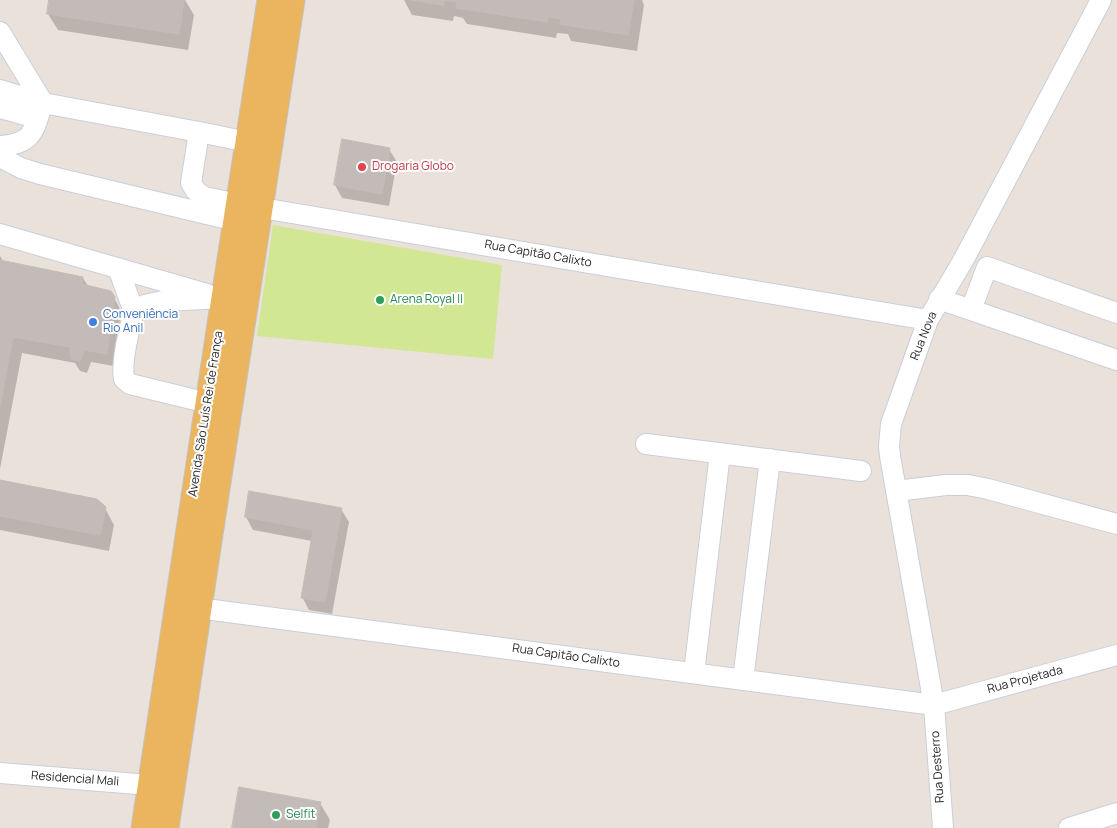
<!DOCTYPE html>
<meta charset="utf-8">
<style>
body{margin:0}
canvas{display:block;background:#eae1da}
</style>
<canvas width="1117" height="828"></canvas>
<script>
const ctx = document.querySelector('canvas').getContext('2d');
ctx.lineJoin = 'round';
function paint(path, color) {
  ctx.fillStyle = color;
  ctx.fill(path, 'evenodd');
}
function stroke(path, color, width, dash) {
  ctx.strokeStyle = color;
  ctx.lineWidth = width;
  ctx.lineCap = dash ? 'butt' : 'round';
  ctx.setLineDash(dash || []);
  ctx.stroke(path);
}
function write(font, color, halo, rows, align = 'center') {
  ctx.font = font + ' Manrope,sans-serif';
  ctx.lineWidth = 4;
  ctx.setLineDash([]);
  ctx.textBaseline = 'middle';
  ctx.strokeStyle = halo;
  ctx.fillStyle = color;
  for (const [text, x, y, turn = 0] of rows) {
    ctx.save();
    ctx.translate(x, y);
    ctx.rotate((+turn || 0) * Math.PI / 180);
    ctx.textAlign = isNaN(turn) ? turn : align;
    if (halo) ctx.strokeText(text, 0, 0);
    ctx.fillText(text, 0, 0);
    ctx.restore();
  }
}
const pitch = new Path2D(`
 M273,225L502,265L493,359L257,336Z`);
const shadow = new Path2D(`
 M50,0H185L194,15L188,50L58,30L48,14Z
 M404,0H642L644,5L637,51L571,41L568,34L557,33L556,38L467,24L463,18L454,16L453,21L412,15Z
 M389,149L397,162L389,206L342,198L335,185Z
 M0,256L4,262L83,278L88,286L111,292L121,311L114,366L91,362L87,373L80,371L75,363L22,353L0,469Z
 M0,482L105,508L114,525L109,551L0,530Z
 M341,509L349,522L332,614L309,610L302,597L312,541L253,530L246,517Z
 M320,803L330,820L328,828H233Z`);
const building = new Path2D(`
 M49,0H184L179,34L47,14Z
 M411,0H634L628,35L560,24L561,19L548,17L547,22L456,8L457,2L444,0V5Z
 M342,139L390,148L382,194L334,185Z
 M0,260L83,277L70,347L13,337L0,406Z
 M82,284L111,291L115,297L107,354L84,350L80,361L71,359L70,347Z
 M0,480L97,499L106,507L100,535L0,516Z
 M249,491L342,508L325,602L301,598L313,530L245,517Z
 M239,787L321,802L316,828H232Z`);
const minor = new Path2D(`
 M0,32L43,103
 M0,90L43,103L199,132L191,183L196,191L204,197L238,204L928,320
 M0,108L26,115L43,103
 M199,132L248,142
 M0,146C34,144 33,131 43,103
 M0,157L21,168L40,174L236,221
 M0,234L207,294
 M118,268L134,312
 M939,299L1117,360
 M971,310L987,267L1117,313
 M208,403L130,384L124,379C121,362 129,329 134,312L145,305L163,301L224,298
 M646,444L861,471
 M896,491L946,485H968L988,489L1117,524
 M198,608L934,705L1117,655
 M694,673L720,453
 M743,680L770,459
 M0,773L150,785
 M943,828L934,705L890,456L889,446L891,424L928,320L964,259L1101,0
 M1069,828L1117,813`);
const major = new Path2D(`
 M144,828L224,298L270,0
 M166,828L209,541L292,0`);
const markers = [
 [362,167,5,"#e0444e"],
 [380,300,5,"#2e9e5b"],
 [93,322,5,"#3f7fe0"],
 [276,815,5,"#2e9e5b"]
];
const healthNames = [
 ["Drogaria Globo",372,167]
];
const streetNames = [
 ["Rua Capitão Calixto",538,254,10],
 ["Rua Nova",924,336,-68],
 ["Avenida São Luís Rei de França",206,414,-81],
 ["Rua Capitão Calixto",566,656,8],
 ["Rua Projetada",1025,680,-15],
 ["Rua Desterro",938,767,-94],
 ["Residencial Mali",75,779,4]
];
const leisureNames = [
 ["Arena Royal II",390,300],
 ["Selfit",286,815]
];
const shopNames = [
 ["Conveniência",103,315],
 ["Rio Anil",103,329]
];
paint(pitch, '#d1e794');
paint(shadow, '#0003');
paint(building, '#c3bbb7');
stroke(building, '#c5bdb4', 1);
stroke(minor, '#c9cfda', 22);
stroke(major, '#c3c3c3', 27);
stroke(minor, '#fff', 20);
stroke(major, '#ebb45f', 25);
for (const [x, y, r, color] of markers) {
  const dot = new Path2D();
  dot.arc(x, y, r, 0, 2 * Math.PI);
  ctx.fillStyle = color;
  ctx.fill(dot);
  stroke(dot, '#fff', 2);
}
write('12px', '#be3a42', '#fff', healthNames, 'left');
write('12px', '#282828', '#fff', streetNames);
write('12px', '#27864d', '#fff', leisureNames, 'left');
write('12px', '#366cbe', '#fff', shopNames, 'left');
</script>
